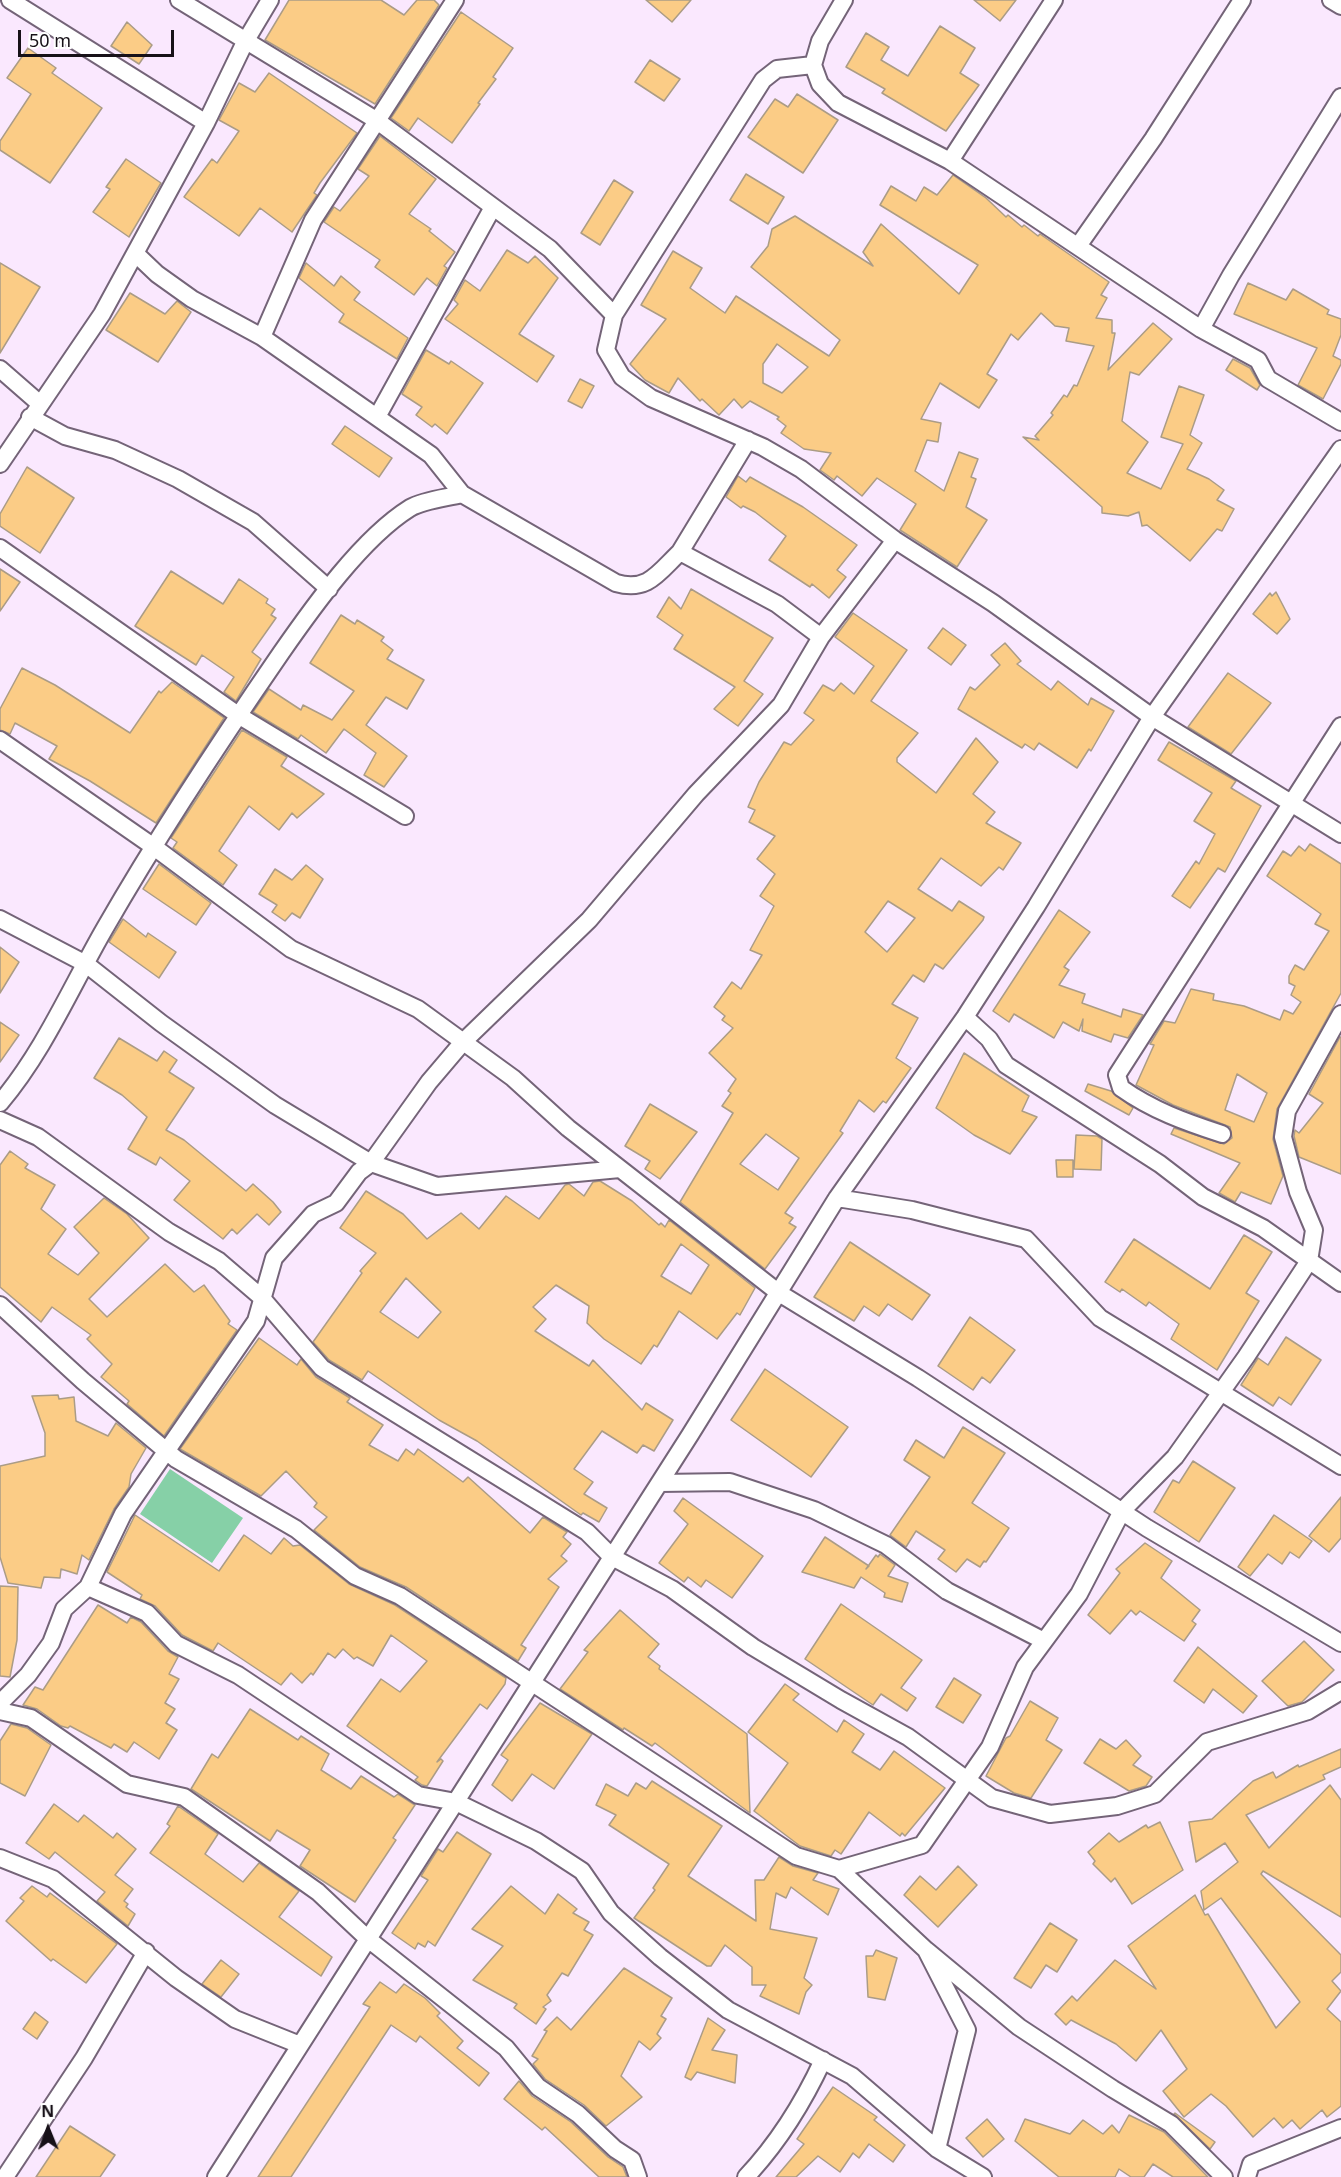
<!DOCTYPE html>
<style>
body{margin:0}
#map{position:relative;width:1341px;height:2177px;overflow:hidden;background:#fae8fe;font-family:"Noto Sans",sans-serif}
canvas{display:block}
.north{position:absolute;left:18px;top:2099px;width:60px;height:60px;-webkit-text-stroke:4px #fff;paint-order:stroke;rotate:359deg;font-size:16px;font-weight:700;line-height:24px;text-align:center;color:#171118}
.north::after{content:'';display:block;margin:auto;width:21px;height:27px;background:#171118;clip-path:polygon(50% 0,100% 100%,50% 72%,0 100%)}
.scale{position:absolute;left:18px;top:30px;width:156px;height:27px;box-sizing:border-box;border:3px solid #171118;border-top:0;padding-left:8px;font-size:18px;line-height:21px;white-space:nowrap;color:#171118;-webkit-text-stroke:4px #fff;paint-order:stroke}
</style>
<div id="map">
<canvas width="1341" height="2177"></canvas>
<div class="north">N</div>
<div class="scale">50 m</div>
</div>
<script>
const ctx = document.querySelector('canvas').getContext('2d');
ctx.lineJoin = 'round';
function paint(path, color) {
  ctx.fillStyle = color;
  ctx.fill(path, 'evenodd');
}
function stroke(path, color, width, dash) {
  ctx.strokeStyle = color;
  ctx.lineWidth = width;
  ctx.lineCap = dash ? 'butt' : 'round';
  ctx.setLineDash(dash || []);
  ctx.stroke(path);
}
const green = new Path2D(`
 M170,1469L243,1518L212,1563L140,1514Z`);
const building = new Path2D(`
 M289,0H381L404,15L417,0H434L439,5L375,104L265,40Z
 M646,0H691L672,22Z
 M974,0H1016L1000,21Z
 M461,12L513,48L493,77L496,79L478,103L480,104L452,143L418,118L409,131L391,118Z
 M127,22L152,45L139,64L111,46Z
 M940,26L975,48L960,73L979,85L946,131L882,93L885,89L846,67L866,33L889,47L881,60L908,76Z
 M28,48L56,68L52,73L102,108L50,183L0,150V141L31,94L7,78Z
 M650,60L680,79L664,101L635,82Z
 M269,73L357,133L320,183L314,193L317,195L292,232L260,208L239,236L184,197L212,159L217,163L239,131L219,120L239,83L255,92Z
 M797,94L838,120L803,173L748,137L775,99L788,107Z
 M380,136L436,179L409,214L431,229L429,231L455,252L444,266L447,268L437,286L427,278L414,295L375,267L380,260L324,222L334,207L340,211L369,176L358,169Z
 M126,159L161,183L129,237L93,212L110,189L106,187Z
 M746,174L784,197L768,224L730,200Z
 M953,175L986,198L1006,217L1008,215L1022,227L1024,225L1038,236L1040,234L1109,282L1101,295L1107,298L1096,318L1112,320V333H1115L1108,370L1153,323L1172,339L1139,375L1130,372L1122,421L1148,442L1127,473L1161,489L1183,444L1161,437L1179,386L1204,395L1190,435L1202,443L1187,469L1209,479L1224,490L1217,500L1234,509L1222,531L1217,529L1190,561L1147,525L1142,526L1139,512L1128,516L1102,513V507L1023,437L1039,440L1035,436L1053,415L1051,413L1064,395L1067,397L1074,385L1077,386L1094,346L1066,341L1069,328L1055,326L1041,313L1018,340L1011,334L987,374L997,380L979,408L940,383L921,419L941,423L938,442L927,440L915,471L944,491L959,452L978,459L971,477L976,479L966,507L987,520L957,567L900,530L916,504L877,478L862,496L837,476L834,480L820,470L831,453L804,449L781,433L786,426L777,419L779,417L750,401L742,408L734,399L719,415L702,399L700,401L678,378L669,393L645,380L630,364L666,319L641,305L673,251L702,268L690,288L725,313L736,296L829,356L840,340L751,267L768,246L772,229L795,216L873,266L863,252L881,224L959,294L978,265L880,205L891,186L916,201L924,187L937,195ZM777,344L808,367L782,393L763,383V364Z
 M614,180L633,192L600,245L581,233Z
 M507,250L528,263L535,256L558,278L519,334L554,356L537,382L445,319L458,304L454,300L465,280L480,291Z
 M0,263L40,287L0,353Z
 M306,263L334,286L341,276L360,292L354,300L408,338L397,359L339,322L344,314L299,278Z
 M1248,283L1286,300L1293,289L1329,310L1327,314L1341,319V335L1333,356L1341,360V364L1323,399L1298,385L1317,348L1234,314Z
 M130,293L165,314L177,301L191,312L158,362L106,330Z
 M426,350L449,364L451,361L483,383L447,434L435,424L432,427L416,415L422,407L402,394Z
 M1233,359L1250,368L1260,385L1257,390L1226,370Z
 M580,379L594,386L582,408L568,401Z
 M345,426L392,458L379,477L332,444Z
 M27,467L74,498L40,553L0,526V514Z
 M738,476L746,482L750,477L803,507L857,545L837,570L846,577L829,598L812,584L810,587L769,560L786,536L755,512L743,506L741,508L726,497Z
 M0,569L20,582L0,611Z
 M171,571L223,604L239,579L268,599L266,603L275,609L271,615L276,618L252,652L261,659L236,701L224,692L234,677L202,655L196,665L135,626Z
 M691,589L773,638L744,681L763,694L738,726L714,709L735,687L674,649L683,635L657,617L669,597L681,609Z
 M1276,592L1290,619L1277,634L1253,614L1270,593L1272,596Z
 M853,613L907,650L871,701L918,733L897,758V762L936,793L976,738L998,762L973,794L995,812L986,823L1021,843L1003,870L999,867L981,886L941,858L918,889L952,911L959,901L984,917L983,920L943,969L935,964L924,982L913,975L892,1004L918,1018L896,1058L911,1068L886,1103L883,1101L874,1112L859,1100L840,1131L843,1133L785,1213L793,1218L789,1223L796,1227L765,1269L680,1202L733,1113L722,1106L731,1093L728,1091L736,1079L709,1053L733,1028L722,1020L725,1016L714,1007L732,982L741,989L762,955L750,950L774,906L760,896L775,874L757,859L775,836L749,822L755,810L748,807L759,782L784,742L791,745L814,720L804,713L823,685L834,691L841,683L854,694L874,666L835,637ZM888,901L915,918L887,952L865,932ZM766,1134L799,1158L778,1190L740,1164Z
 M341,615L355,624L357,620L384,637L381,641L393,650L387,659L424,680L407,709L386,697L366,725L407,756L384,787L364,775L376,753L344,729L326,753L301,735L298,739L253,712L269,689L301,710L303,705L332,720L354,691L310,663Z
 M943,628L966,645L951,665L928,648Z
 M1005,643L1021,661L1017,664L1051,690L1058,681L1088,705L1091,698L1114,711L1091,751L1089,749L1077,768L1039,743L1034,750L1025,744L1022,748L958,709L970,687L975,690L1000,665L991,655Z
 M22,668L55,685L130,733L159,691L161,693L172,682L224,718L156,823L90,781L49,759L57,746L15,723L10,734L0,730V709Z
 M1228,673L1271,703L1231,754L1188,727Z
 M242,730L287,757L281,766L324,794L297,818L292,813L279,830L249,806L219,851L237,865L223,885L173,848L177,842L171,838Z
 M1169,742L1236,781L1231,788L1261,806L1225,872L1218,868L1190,908L1172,896L1196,861L1199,864L1215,834L1194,821L1212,793L1158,760Z
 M1310,844L1341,864V993L1277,1109L1273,1139L1283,1176L1271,1204L1241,1192L1235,1202L1219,1193L1240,1163L1171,1134L1174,1128L1224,1144L1232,1138L1230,1127L1173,1105L1136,1085L1154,1045L1150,1044L1164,1021L1175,1023L1191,989L1214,994L1213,1000L1244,1006L1280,1020L1284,1010L1293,1014L1301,1002L1291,995L1295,986L1289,983V976L1295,965L1304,970L1329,931L1315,924L1321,914L1267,876L1283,851L1291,856L1299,846L1305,851ZM1237,1074L1267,1093L1254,1122L1225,1110Z
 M159,864L211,903L196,925L143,889Z
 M306,865L323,879L300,918L292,913L285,921L272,912L277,905L259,894L275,869L292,880Z
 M1059,910L1090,932L1064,967L1069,970L1059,985L1085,994L1082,1003L1121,1017L1123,1009L1143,1015L1128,1038L1114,1034L1111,1042L1082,1031L1083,1019L1079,1031L1063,1022L1054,1038L1014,1014L1009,1022L993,1011Z
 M123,919L146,937L148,933L176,952L159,978L109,942Z
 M0,947L19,962L0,993Z
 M0,1022L19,1035L0,1062Z
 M1340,1037H1341V1174L1299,1157L1294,1136L1295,1130L1299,1133L1323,1103L1309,1094Z
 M119,1038L157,1061L164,1051L177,1060L169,1072L194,1088L166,1130L184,1140L246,1191L253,1184L273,1202L281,1212L269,1225L257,1214L237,1234L232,1229L223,1239L174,1200L190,1181L160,1157L156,1165L128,1149L147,1117L122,1095L94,1078Z
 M964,1053L1029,1096L1022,1111L1037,1117L1010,1154L974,1135L936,1108Z
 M1088,1084L1111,1091L1133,1108L1129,1115L1085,1091Z
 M650,1104L697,1132L660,1179L645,1169L650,1161L625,1146Z
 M1076,1135L1097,1136L1102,1139L1101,1170L1074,1169Z
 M10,1151L28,1164L25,1168L55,1185L41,1209L66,1229L48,1254L78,1275L99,1253L74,1227L104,1198L127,1214L149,1238L89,1299L107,1317L165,1264L194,1292L204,1285L230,1321L228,1324L237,1330L164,1436L127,1404L129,1401L101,1377L112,1364L87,1339L91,1335L52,1307L41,1322L0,1287V1165Z
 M1056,1160H1073V1177H1057Z
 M600,1181L632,1201L659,1225L661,1223L665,1227L669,1220L755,1288L740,1315L737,1313L717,1339L679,1311L657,1347L654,1345L641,1364L604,1339L587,1323L589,1306L556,1285L533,1307L546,1319L535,1331L589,1366L593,1360L642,1410L646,1403L673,1420L654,1451L643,1445L637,1453L602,1431L574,1469L593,1482L584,1494L607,1508L599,1522L583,1513L581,1515L477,1441L439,1420L368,1371L362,1380L329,1360L313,1342L362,1273L360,1271L376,1253L340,1228L366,1191L403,1214L427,1239L461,1213L479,1229L506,1196L539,1219L565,1185L569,1184L584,1196L593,1182ZM681,1244L709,1265L691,1294L661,1276ZM406,1278L441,1312L418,1338L380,1312Z
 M1244,1235L1272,1252L1246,1293L1259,1301L1217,1370L1171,1339L1179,1324L1149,1302L1146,1306L1122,1289L1120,1292L1105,1282L1134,1239L1210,1289Z
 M850,1242L930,1295L912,1320L888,1304L879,1316L864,1306L854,1321L814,1297Z
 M970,1317L1015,1350L990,1383L982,1377L973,1390L938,1366Z
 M1286,1337L1321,1360L1291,1405L1279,1397L1273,1406L1241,1385L1258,1358L1268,1365Z
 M259,1338L297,1365L301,1359L316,1377L350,1398L347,1402L383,1425L369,1445L398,1461L406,1449L414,1455L418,1449L463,1482L468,1477L530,1533L543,1517L567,1532L563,1537L571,1544L561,1556L567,1561L548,1579L559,1587L521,1645L526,1648L518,1661L406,1587L360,1567L314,1530L327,1517L314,1507L317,1503L286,1471L261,1496L180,1449Z
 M765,1369L848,1427L811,1477L731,1420Z
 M58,1395L59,1399L74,1397L76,1421L108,1436L116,1423L146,1448L131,1474L129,1487L114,1509L89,1560L82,1555L77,1574L61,1569L60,1578L44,1577L41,1588L8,1583L0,1557V1466L45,1456V1433L32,1396Z
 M963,1427L1005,1453L972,1503L1009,1528L986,1562L984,1561L980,1567L967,1559L956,1572L938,1559L945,1550L916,1531L906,1547L890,1535L930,1477L904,1460L916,1440L944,1458Z
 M1193,1461L1235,1488L1199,1542L1154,1512L1173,1480L1179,1483Z
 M1341,1497V1538L1329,1552L1309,1536Z
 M683,1498L763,1556L732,1598L706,1580L701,1587L688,1577L684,1582L659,1563L688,1524L674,1511Z
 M135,1515L219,1571L244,1535L271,1554L284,1538L293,1546L300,1545L349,1584L395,1605L506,1678L505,1684L487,1709L480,1704L437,1762L441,1759L443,1761L427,1786L422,1785L415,1780L418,1777L347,1726L381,1679L400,1692L427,1661L391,1635L373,1666L357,1657L354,1659L343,1649L335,1658L328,1653L313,1675L311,1673L302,1683L291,1673L281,1685L218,1643L213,1651L182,1635L155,1606L140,1599L142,1595L107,1572Z
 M1274,1515L1312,1541L1299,1558L1290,1552L1282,1564L1268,1554L1250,1576L1238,1567Z
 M825,1537L869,1566L866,1569L876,1555L878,1557L880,1554L895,1565L888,1576L908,1583L902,1602L884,1597L885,1593L861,1577L854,1588L802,1572Z
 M1145,1543L1172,1561L1161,1578L1200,1610L1192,1621L1196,1624L1184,1641L1140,1611L1136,1615L1131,1610L1110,1634L1088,1615L1120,1573L1116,1569Z
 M0,1586L18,1587L17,1640L10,1677L0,1676Z
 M841,1604L922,1660L901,1688L916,1698L907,1711L881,1694L873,1705L805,1659Z
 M98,1605L127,1623L131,1617L141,1622L168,1651L178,1657L169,1674L179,1679L165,1703L175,1709L166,1723L177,1730L159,1759L134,1742L127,1752L114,1744L111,1748L70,1726L68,1728L61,1726L37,1709L23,1705L35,1687L43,1690Z
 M620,1610L659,1644L648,1657L660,1666L659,1669L747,1734L750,1813L655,1743L652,1746L624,1728L623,1730L560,1689L588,1652L584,1650Z
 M1304,1641L1334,1670L1302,1702L1288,1706L1262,1681Z
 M1198,1647L1257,1696L1243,1713L1213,1689L1204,1703L1174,1681Z
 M954,1678L981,1695L963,1723L936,1707Z
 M785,1684L799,1694L793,1700L837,1732L844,1720L864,1734L852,1752L880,1770L894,1751L945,1788L905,1836L902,1833L900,1836L869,1812L841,1854L835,1850L831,1856L800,1846L754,1811L788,1763L748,1732Z
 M1030,1701L1058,1718L1046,1740L1062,1750L1031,1798L1014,1793L986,1776L1006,1738L1010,1736Z
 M540,1703L592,1734L554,1789L532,1774L512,1801L492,1785L508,1760L501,1755Z
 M250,1709L298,1740L301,1736L329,1754L321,1770L351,1789L361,1776L394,1797L398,1794L415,1805L393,1838L396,1840L355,1902L300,1866L310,1850L277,1830L270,1841L191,1789L212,1754L218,1758Z
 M11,1724L27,1728L51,1745L25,1796L0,1783V1741Z
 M1100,1739L1116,1749L1126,1740L1141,1756L1133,1765L1152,1777L1146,1786L1129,1791L1084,1763Z
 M1341,1749V1767L1323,1775L1325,1779L1246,1815L1269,1848L1330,1785L1341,1800V1917L1263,1871L1261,1874L1341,1955V1972L1332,1981L1341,1991L1327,2009L1341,2022V2106L1327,2117L1322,2110L1300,2129L1292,2120L1283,2128L1274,2118L1253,2137L1226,2106L1211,2094L1184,2117L1163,2091L1187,2069L1161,2030L1136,2061L1116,2044L1071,2020L1066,2025L1055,2014L1072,1996L1077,2001L1115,1960L1156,1989L1128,1946L1195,1895L1205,1915L1208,1914L1276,2028L1300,2002L1221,1898L1204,1910L1201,1891L1238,1862L1225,1843L1196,1862L1189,1822L1212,1819L1253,1781L1273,1772L1276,1778L1298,1765L1299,1767Z
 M652,1781L722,1826L688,1876L756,1921L755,1880H764L779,1857L793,1866L818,1873L813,1880L839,1889L828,1915L791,1887L786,1898L776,1893L770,1929L817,1938L804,1978L812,1985L806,1992L799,2014L760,1996L766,1985H752V1967L725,1945L711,1966H707L634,1918L655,1890L653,1888L669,1864L609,1825L616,1815L596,1805L606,1784L628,1796L636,1783L646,1789Z
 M54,1804L78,1822L84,1815L113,1838L117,1833L136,1849L115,1875L133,1889L124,1901L128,1904L126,1907L135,1914L128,1926L97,1901L105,1892L55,1852L49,1859L26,1843Z
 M178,1806L218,1834L205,1854L243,1882L259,1863L299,1891L279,1917L332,1957L321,1976L150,1853L170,1826L167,1824Z
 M1160,1822L1183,1870L1132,1904L1115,1878L1111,1882L1093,1864L1095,1861L1088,1852L1109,1833L1119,1842L1146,1825L1148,1828Z
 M457,1832L491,1854L435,1946L428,1941L425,1947L418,1943L415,1949L392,1933L428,1880L421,1876L438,1849L443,1852Z
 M958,1866L977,1885L938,1927L904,1895L920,1876L936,1890Z
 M32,1886L47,1897L50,1893L117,1944L86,1983L53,1959L51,1961L6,1921L24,1901L20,1898Z
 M511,1886L545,1914L558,1894L577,1909L573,1913L589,1922L584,1930L593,1935L568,1976L562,1973L547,1995L551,2001L543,2007L546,2009L536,2024L514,2008L517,2004L473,1980L503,1946L472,1929Z
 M1050,1923L1077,1940L1057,1972L1046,1965L1031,1988L1014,1978Z
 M876,1950L897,1958L885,2000L868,1997L866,1956H873Z
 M221,1960L239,1974L221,1997L202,1984Z
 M624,1968L672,1998L661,2016L666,2019L657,2034L661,2038L650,2050L639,2041L621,2076L642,2097L606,2126L584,2105L545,2079L533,2064L538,2059L532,2056L547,2031L544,2030L557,2017L571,2030Z
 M380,1982L396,1993L404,1984L425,1998L440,2013L437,2016L463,2041L457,2048L489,2073L479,2086L420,2036L416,2042L391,2025L291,2177H258L370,2007L363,2004Z
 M35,2012L48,2022L37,2039L23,2029Z
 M708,2018L725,2030L712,2050L737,2055L735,2083L697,2072L691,2080L685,2077Z
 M519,2081L532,2096L571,2122L608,2157L623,2167L627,2177H599L545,2127L542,2130L504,2099Z
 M833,2087L877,2117L874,2120L905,2145L893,2162L869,2144L859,2158L853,2153L840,2172L818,2156L796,2177H776L804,2144L797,2139Z
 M1175,2113L1215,2142L1210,2149L1174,2114Z
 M1129,2115L1164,2132L1208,2177H1173L1153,2164L1144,2177H1131L1119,2169L1115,2177H1059L1015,2141L1025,2119L1070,2134L1083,2120L1103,2134L1112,2125L1119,2133Z
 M987,2119L1004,2139L983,2157L966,2138Z
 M70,2126L115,2155L100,2177H36Z`);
const street = new Path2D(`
 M10,0L206,123
 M179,0L376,120L550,249L614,315L606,350L622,377L651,398L763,447L801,469L895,540L993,603L1152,717L1341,834
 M844,0L820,41L813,65L820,84L838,103L950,161
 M1054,0L950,161L1201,329L1258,360L1268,379L1341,422
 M1331,0L1341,6
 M1078,246L1153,139L1242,0
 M136,254L157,274L192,299L262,337L431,455L462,494L616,583C648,592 658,573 680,552L777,604L821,637L895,540
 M614,315L763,80L777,69L813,65
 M1201,329L1231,275L1341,97
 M262,337L313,220L455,0
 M0,369L39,403
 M30,417L65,436L115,450L178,479L253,522L329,589
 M377,417L493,207
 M0,464L102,314L206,123L245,42L270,0
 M0,548L238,715L405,816
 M680,552L748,440
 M0,740L154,847L291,949L418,1009L513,1078L568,1128L779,1293L918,1378L1147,1528L1341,1643
 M0,919L86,964L161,1023L275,1105L371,1163L437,1186L620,1169
 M965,1017L989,1039L1006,1065L1160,1164L1203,1197L1263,1228L1341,1283
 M0,1103C44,1051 71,987 105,928C159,834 219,743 281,653C313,607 362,538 410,508C424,500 446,498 462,494
 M0,1120L38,1137L169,1232L219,1261L261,1297L322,1368L587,1532L612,1557L672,1589L753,1647L841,1700L908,1737L992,1798L1050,1814L1117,1806L1155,1794L1207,1742L1308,1711L1341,1691
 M1222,1134C1185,1122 1152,1110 1121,1088L1117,1075L1341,726
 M837,1198L912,1210L1026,1239L1100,1318L1341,1466
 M0,1305L83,1381L176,1459L296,1529L355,1576L400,1596L796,1856L839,1869L922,1845L990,1747L1025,1667L1079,1594L1122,1511L1175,1457L1246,1357L1309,1261L1314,1230L1298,1192L1283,1137L1287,1111L1341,1014
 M660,1483L730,1482L814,1510L886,1545L947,1591L1044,1641
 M88,1587L123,1514L256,1321L274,1258L313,1214L336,1203L359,1172L371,1163L429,1082L463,1042L589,920L696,794L781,705L821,637
 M0,1703L28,1675L51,1643L64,1609L88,1587L147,1613L176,1644L238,1675L418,1795L456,1802L536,1841L582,1871L611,1913L660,1957L728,2010L852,2076L937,2149L983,2177
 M0,1711L31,1718L127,1784L184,1797L318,1892L368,1939L506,2048L538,2087L578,2114L615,2149L632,2160L638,2177
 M0,1858L53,1879L176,1978L235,2019L300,2045
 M839,1869L926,1950L967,2030L937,2149
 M926,1950L1019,2027L1113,2089L1171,2124L1224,2177
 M5,2177L84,2058L146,1952
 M216,2177L690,1435L837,1198L965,1017L1036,907L1152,717L1341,449
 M746,2177C779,2142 803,2103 823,2060
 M1247,2177L1251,2164L1341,2128`);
paint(green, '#86d0a7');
paint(building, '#fbcc86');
stroke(building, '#ab9c86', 1.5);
stroke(street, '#746478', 20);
stroke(street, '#fff', 16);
</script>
